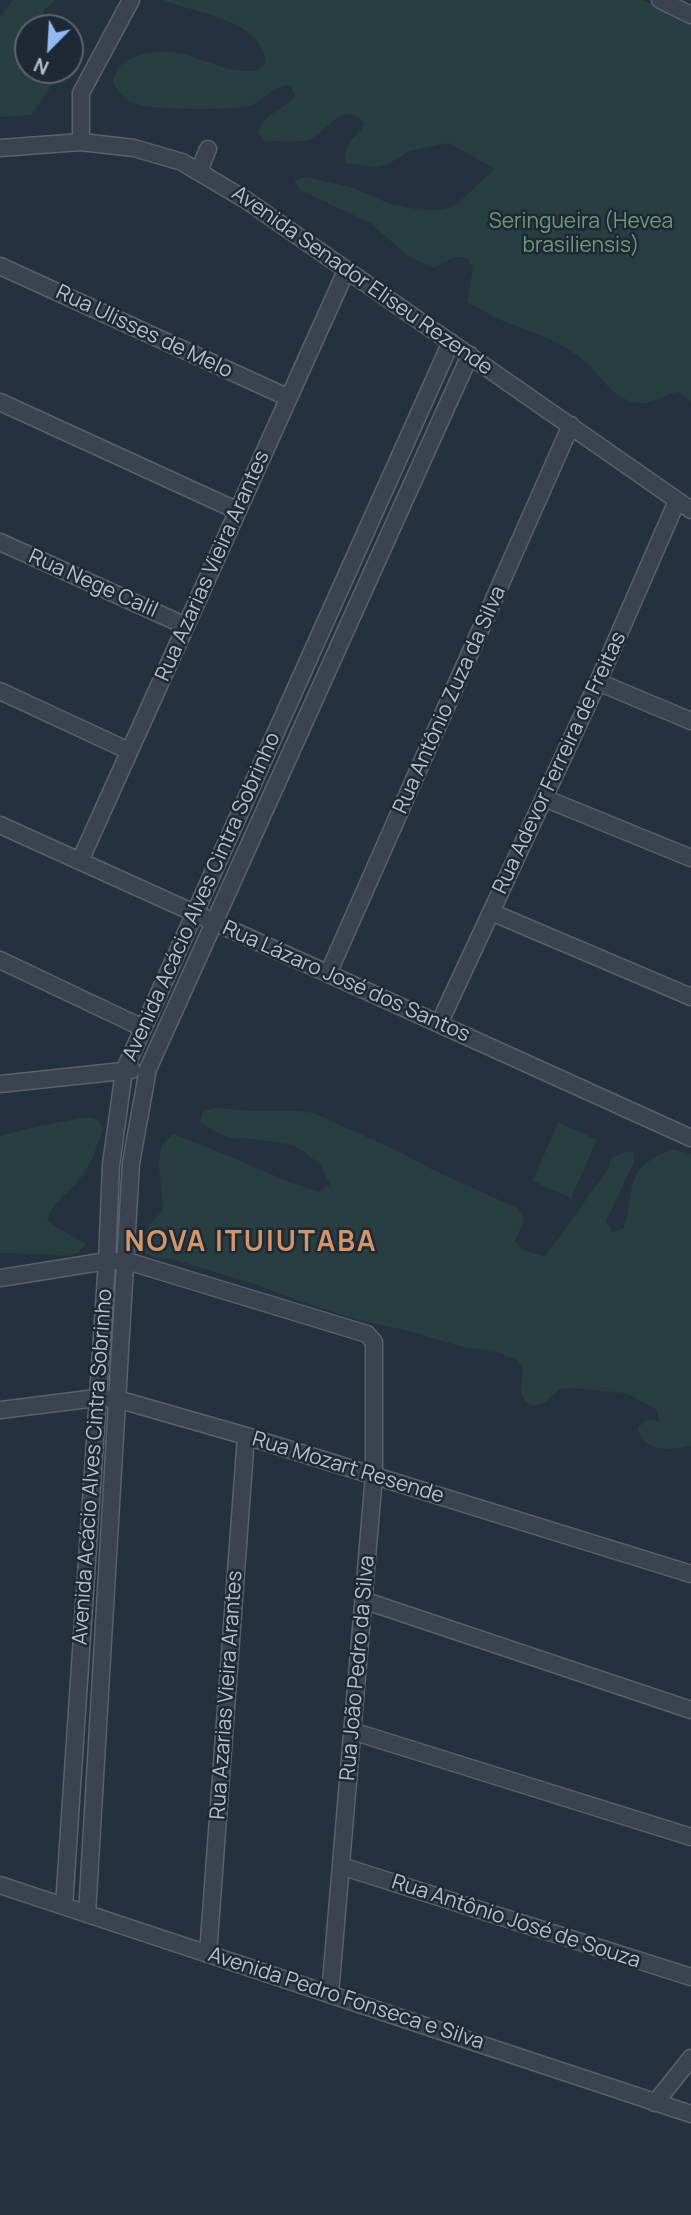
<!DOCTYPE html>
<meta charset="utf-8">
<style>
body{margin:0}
#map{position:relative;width:691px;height:2215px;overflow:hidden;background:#263140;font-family:Manrope,sans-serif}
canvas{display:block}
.north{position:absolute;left:14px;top:14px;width:70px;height:70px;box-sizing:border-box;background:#1f2835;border:2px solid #5c6471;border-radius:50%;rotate:204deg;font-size:19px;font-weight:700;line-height:28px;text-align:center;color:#b7bfca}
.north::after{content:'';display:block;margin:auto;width:24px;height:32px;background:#92b9f4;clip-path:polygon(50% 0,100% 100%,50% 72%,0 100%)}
</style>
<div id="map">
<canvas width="691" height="2215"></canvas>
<div class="north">N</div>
</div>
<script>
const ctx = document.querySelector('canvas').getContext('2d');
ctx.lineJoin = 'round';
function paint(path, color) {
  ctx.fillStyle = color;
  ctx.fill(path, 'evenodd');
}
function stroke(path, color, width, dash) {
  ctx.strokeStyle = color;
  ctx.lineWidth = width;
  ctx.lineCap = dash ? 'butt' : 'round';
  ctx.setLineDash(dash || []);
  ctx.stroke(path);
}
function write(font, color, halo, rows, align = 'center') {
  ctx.font = font + ' Manrope,sans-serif';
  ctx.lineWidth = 5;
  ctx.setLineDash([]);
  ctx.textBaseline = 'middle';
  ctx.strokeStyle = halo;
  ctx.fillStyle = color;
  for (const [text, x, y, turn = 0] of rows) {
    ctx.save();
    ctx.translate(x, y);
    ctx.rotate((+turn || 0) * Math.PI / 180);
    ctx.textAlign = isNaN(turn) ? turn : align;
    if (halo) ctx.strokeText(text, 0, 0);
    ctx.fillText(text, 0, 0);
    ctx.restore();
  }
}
const green = new Path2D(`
 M13,0H56L45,9L40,20L44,28H28V70H58L52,85L31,115L0,117V17Z
 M163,0H643L691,23V401L679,392C662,394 652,407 633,402C611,397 600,374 584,360C563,344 540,334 516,326C499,321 483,310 467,302L473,268L467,258L455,257L433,268L408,256L370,223L300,190L294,181L306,177L354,188L390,204L416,209L432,210L445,209L457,204L495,169L449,143L409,151L387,165L376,167L345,163C345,137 355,142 365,123C338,98 329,136 304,141C292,143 278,140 265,142L258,132C267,111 280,112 295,97L291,85C272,87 267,97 252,105C236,111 153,110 136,104C124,100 118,92 113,82C116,67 123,61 137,56C175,43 196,61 231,69C240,71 249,71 258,71L266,62C260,18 197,14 163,0Z
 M214,1108L250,1111H300L313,1113L396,1150L429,1168L519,1209L524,1220L515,1241L523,1250L545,1257L608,1169L611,1158L623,1153L634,1151V1162L606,1221L612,1232L623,1229C632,1209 627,1180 643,1166C651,1158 662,1154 672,1149L691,1154V1446C670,1450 644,1454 638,1428L646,1420L660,1421L656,1409L626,1393L570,1388L560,1389L544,1403L534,1406L525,1402L521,1391L523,1370L518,1361L495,1351L463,1347L409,1331L362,1321L299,1301L258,1285L175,1260L154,1257L144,1253C142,1230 149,1226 163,1210L159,1166L161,1147L173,1134C222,1151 269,1176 318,1192L330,1185L321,1165L300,1149L288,1144L244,1138L233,1139L214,1131L200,1122L203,1112Z
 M88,1117L97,1119L103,1128C98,1144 91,1166 79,1180C67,1194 54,1201 47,1219L54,1226L86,1244L78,1253L67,1255L0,1253V1136L39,1126Z
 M558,1122L597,1140L571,1198L533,1181Z`);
const minor = new Path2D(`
 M660,0L691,15
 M81,142V93L131,0
 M0,148L81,142L134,148L182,162L246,200L691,510
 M199,171L208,149
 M0,266L289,398
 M0,402L238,511
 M0,542L186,626
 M598,682L691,721
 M0,691L129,751
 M544,798L691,858
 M0,825L691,1138
 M80,861L346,271
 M491,912L691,997
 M0,960L143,1028
 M328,974L571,425
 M439,1024L598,682L677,501
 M0,1084L132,1070
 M0,1278L107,1261H127L367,1334L374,1342V1475L330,1994
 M0,1410L96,1398L117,1399L246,1436L691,1574
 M363,1600L691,1710
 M352,1731L691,1837
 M341,1866L691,1977
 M0,1885L691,2114
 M64,1906L107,1261L111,1165L124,1071L451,342
 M87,1914L131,1163L148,1069L470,355
 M208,1954L246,1436
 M655,2103L691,2058`);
const parkNames = [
 ["Seringueira (Hevea",581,222],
 ["brasiliensis)",581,246]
];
const streetNames = [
 ["Avenida Senador Eliseu Rezende",362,281,35],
 ["Rua Ulisses de Melo",144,332,25],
 ["Rua Azarias Vieira Arantes",213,566,-66],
 ["Rua Nege Calil",93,584,24],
 ["Rua Antônio Zuza da Silva",450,700,-66],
 ["Rua Adevor Ferreira de Freitas",560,763,-65],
 ["Avenida Acácio Alves Cintra Sobrinho",202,897,-66],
 ["Rua Lázaro José dos Santos",346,982,24],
 ["Avenida Acácio Alves Cintra Sobrinho",93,1467,-86],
 ["Rua Mozart Resende",348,1468,17],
 ["Rua João Pedro da Silva",358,1668,-85],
 ["Rua Azarias Vieira Arantes",227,1695,-86],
 ["Rua Antônio José de Souza",516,1922,18],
 ["Avenida Pedro Fonseca e Silva",346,1999,18]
];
const districtNames = [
 ["NOVA ITUIUTABA",251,1243]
];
paint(green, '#283e41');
stroke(minor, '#58616d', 19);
stroke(minor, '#3b4350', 16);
write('21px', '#6f9a79', '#1f2835', parkNames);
write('21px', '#b7bfca', '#1f2835', streetNames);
ctx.letterSpacing = '2px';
write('bold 28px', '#d2966a', '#1f2835', districtNames);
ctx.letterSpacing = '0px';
</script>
